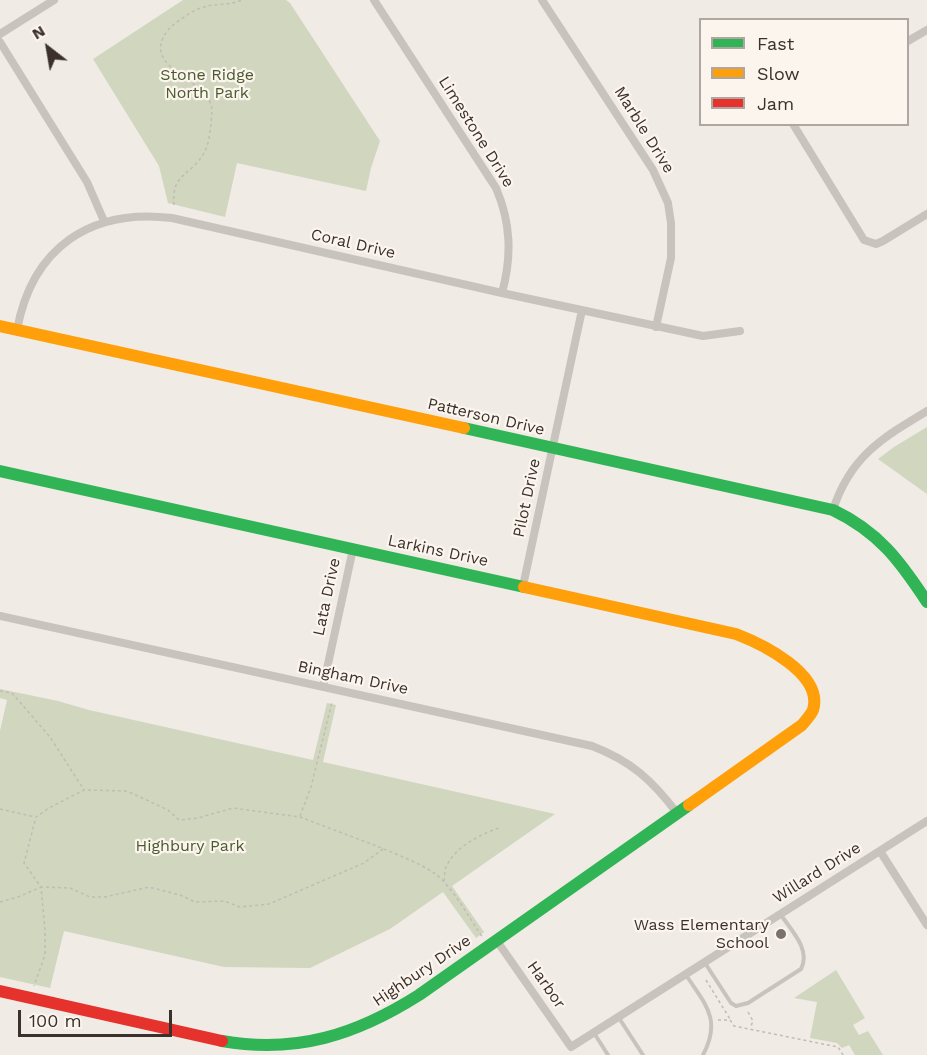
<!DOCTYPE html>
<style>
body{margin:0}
#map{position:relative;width:927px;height:1055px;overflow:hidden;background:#f0ebe5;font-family:"Work Sans",sans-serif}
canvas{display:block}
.legend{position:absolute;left:699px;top:18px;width:210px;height:108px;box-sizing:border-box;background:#fbf5ee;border:2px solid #aea6a0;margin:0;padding:8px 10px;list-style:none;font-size:18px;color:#3b302b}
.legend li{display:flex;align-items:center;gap:12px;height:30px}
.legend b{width:30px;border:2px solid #aea6a0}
.north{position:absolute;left:18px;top:18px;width:60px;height:60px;-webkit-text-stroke:4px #fbf5ee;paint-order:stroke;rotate:329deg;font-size:16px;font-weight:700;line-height:24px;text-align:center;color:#3b302b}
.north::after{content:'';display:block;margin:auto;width:21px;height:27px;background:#3b302b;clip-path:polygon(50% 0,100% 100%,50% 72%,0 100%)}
.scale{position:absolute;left:18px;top:1010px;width:154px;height:27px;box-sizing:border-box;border:3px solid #3b302b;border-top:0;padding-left:8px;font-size:18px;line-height:21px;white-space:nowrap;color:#3b302b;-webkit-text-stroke:4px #fbf5ee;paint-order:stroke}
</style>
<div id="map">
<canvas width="927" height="1055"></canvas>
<ul class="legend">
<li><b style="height:8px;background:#30b455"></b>Fast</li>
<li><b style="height:8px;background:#ff9f0a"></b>Slow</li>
<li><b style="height:8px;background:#e5322d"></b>Jam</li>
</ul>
<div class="north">N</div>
<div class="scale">100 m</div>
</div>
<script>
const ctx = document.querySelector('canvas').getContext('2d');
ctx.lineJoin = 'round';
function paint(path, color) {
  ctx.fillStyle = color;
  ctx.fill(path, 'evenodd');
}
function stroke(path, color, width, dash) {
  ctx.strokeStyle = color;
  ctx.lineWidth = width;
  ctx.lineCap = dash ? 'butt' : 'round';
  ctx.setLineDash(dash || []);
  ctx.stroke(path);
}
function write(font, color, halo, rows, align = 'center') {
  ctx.font = font + ' "Work Sans",sans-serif';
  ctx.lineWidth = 4.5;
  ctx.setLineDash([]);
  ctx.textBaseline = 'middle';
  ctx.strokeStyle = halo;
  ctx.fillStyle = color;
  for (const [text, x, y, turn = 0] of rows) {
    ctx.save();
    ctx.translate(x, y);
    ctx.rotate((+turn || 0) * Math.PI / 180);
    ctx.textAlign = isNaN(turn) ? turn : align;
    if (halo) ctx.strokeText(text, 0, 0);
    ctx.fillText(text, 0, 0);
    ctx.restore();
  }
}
const green = new Path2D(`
 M183,0H286L290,3L380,141L371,168L366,191L237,163L225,217L168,203L159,166L93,59Z
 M927,427V494L878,459L894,447Z
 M0,689L58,701L89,710L313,760L327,703L336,705L323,762L555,814L452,886L484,932L476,938L443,892L390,929L310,968L224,967L64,931L50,988L0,977V731L7,700L0,698Z
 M836,970L865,1018L853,1025L859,1035L868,1031L883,1055H855L849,1045L842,1048L837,1043L810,1038L817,1002L794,998Z`);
const path = new Path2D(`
 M174,205C171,173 191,176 204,153C210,143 211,123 212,112C213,78 137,70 168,30C174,23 183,18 190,13C213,0 223,8 242,0
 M0,691L12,693L50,737L84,790
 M0,809L35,817
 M300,816L311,787L332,702
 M383,849L364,863L269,904L240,907L224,901L195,902L180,895L149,887L105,897H90L70,888L41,887L24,863L36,817L49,808L84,790L127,791L168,810L179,820L198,818L233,808L300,817L374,845C393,853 418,862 434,873C451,884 471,921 483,938
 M444,881C445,877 444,871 446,867C455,846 482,834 501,827
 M0,902L18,897L41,887L45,931V955L34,986
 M706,980L730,1019
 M748,1012L753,1021L751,1026
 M718,1020H730L734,1026L838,1047L843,1055`);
const lane = new Path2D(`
 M705,963L731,1003L736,1006L748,1003L801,969C811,950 792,931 781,915
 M686,975C705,1004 722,1019 703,1055
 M619,1018L643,1055
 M594,1033L608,1055`);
const street = new Path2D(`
 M374,0L496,188C511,223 512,256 502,293
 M542,0L653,170L668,203L671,223V258L656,327
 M0,34L54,0
 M908,41L927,30
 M0,42L87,182L104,221
 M793,124L864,240L876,244L883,241L927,214
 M17,330C32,248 90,208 172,218L502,293L703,336L740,331
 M833,510C850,457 882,438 927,411
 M523,586L582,310
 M0,616L592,746C631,761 652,780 677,813
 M323,687L353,549
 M880,851L927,925
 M497,941L571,1047L927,821`);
const fast = new Path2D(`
 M464,428L833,510C879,532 900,561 927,602
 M0,471L524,587
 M222,1041C296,1054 356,1035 419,995L689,805`);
const slow = new Path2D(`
 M0,326L464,428
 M524,587L736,634C762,644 824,674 813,710C811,715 805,721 802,725L689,805`);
const jam = new Path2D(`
 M0,991L222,1041`);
const markers = [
 [781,934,6,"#7a716c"]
];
const parkNames = [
 ["Stone Ridge",207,75],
 ["North Park",207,93],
 ["Highbury Park",190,846]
];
const streetNames = [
 ["Marble Drive",644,130,58],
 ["Limestone Drive",476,132,58],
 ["Coral Drive",353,244,13],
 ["Patterson Drive",486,417,13],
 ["Pilot Drive",527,498,-78],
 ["Larkins Drive",438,551,12],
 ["Lata Drive",327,597,-78],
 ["Bingham Drive",353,678,12],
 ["Willard Drive",817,873,-32],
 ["Highbury Drive",422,971,-34],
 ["Harbor",546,985,55]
];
const poiNames = [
 ["Wass Elementary",769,925],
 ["School",769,943]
];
paint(green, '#d1d6bf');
stroke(path, '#c2bbb6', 1.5, [3, 3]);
stroke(lane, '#c9c3be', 4);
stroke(street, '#c9c3be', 8);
stroke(fast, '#30b455', 12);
stroke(slow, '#ff9f0a', 12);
stroke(jam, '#e5322d', 12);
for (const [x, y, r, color] of markers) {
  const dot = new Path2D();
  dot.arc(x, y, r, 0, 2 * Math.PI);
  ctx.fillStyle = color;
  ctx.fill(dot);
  stroke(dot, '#fbf5ee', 2);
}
write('16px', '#4a5a2e', '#fbf5ee', parkNames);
write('16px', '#3b302b', '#fbf5ee', streetNames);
write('16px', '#3b302b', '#fbf5ee', poiNames, 'right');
</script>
